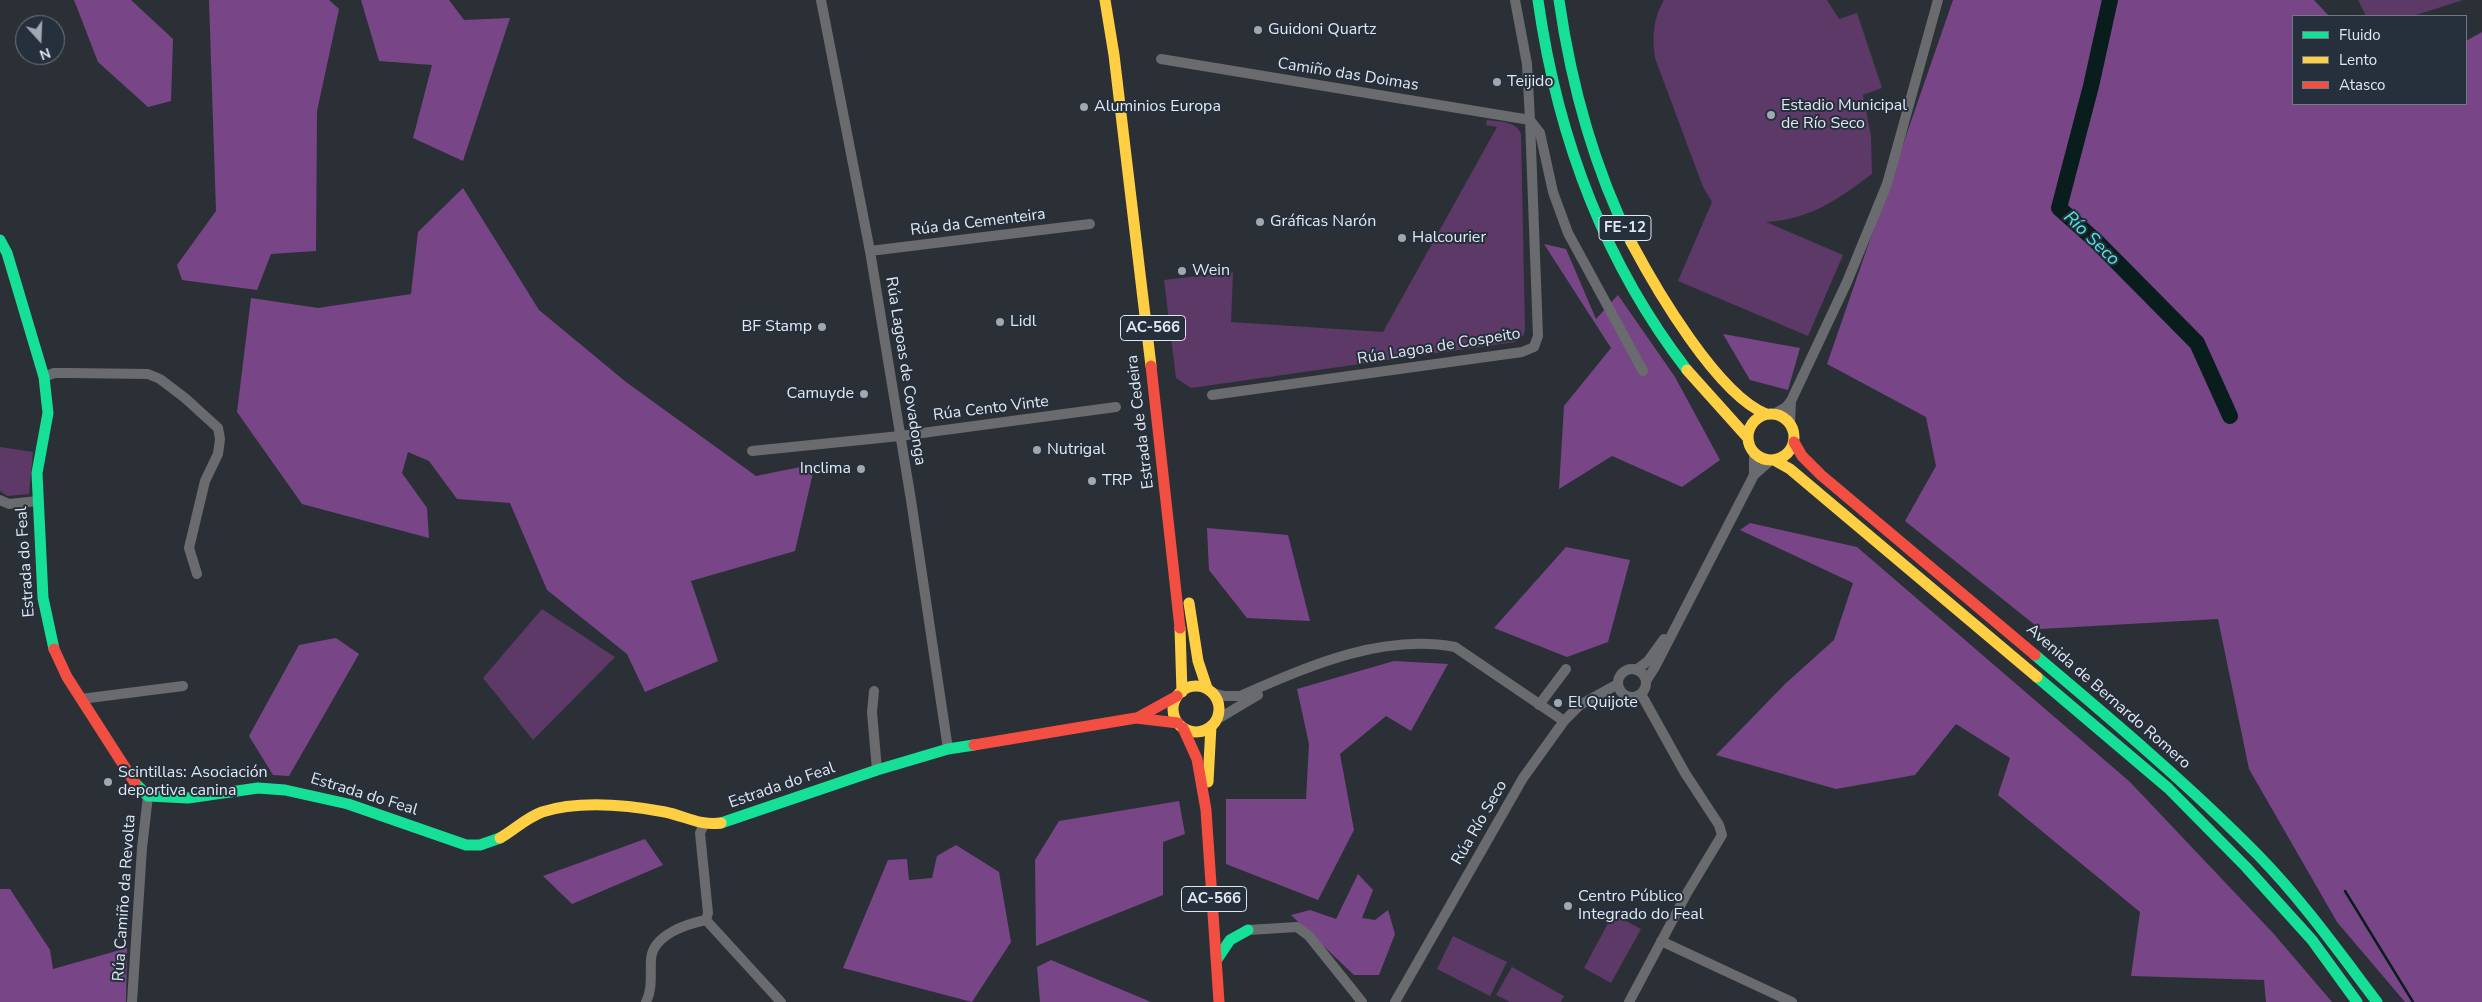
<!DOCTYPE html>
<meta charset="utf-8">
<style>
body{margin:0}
#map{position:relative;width:2482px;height:1002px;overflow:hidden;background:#2b3037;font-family:"Nunito Sans",sans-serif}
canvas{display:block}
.legend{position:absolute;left:2292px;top:15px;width:175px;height:90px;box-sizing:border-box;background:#262f3c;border:1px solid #717984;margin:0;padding:6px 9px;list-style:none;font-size:15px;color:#e1e8f0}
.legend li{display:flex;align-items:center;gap:10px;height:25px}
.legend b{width:25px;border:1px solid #717984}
.north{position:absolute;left:15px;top:15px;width:50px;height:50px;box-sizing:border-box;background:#262f3c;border:1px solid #717984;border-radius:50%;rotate:160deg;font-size:14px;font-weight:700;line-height:20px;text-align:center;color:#e1e8f0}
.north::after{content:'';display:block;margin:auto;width:18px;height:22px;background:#a1a8af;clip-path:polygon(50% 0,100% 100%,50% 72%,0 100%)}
</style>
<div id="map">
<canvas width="2482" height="1002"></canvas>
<ul class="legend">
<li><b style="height:6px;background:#16e098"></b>Fluido</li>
<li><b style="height:6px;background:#ffcf43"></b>Lento</li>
<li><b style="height:6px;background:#f24e42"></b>Atasco</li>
</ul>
<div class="north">N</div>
</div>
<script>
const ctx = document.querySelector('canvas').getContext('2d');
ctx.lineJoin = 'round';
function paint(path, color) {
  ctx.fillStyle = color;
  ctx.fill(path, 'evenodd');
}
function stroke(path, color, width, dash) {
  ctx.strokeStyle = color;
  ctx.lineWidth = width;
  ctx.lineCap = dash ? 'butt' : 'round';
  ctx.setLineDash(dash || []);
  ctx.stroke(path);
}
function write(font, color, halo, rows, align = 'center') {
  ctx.font = font + ' "Nunito Sans",sans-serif';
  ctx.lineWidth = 4;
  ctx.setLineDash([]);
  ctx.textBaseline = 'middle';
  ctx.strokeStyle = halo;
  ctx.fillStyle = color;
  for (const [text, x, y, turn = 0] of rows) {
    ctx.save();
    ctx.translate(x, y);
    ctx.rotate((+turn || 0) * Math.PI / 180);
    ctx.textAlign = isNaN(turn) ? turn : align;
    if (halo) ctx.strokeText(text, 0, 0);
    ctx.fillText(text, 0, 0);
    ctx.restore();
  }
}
const green = new Path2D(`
 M1664,0H1827L1839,19L1857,13L1882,88L1863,95L1871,136L1872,174C1837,200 1811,219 1766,222L1843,255L1808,336L1678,281L1712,202L1703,187L1655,58C1652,36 1653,19 1664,0Z
 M2358,0H2463L2413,16H2366Z
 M1487,120C1500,122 1516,121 1521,134L1525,331L1523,336L1515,342L1191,388L1176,378L1164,280L1233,272L1231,322L1383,332L1497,127L1486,125Z
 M0,447L33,452L29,494L7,496L0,491Z
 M542,609L615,657L533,740L483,678Z
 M1613,914L1641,929L1611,983L1584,968Z
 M1453,936L1507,962L1490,996L1437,969Z
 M1512,967L1564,996L1561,1002H1510L1496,995Z`);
const forest = new Path2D(`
 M74,0H131L173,39L171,101L148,107L98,62Z
 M209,0H329L339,9L317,111L316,251L271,254L257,290L182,280L177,265L216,211Z
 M361,0H449L464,20L510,18L463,161L413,138L432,65L379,61Z
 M1953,0H2314L2329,16H2293V104H2466V41L2482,32V1002H2405L2337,922L2249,769L2218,619L2040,629L1905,521L1936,466L1926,417L1827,364Z
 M463,188L539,310L626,382L756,476L815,464L795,551L691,581L718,661L645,692L627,654L547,590L510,503L457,499L429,461L408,452L402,473L427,508L429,538L302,504L237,412L251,298L318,308L411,294L418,232Z
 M1544,244L1566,249L1596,319L1618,295L1675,377L1720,460L1682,487L1612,456L1559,489L1564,406L1611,348Z
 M1723,334L1800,348L1788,390L1750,380Z
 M1750,523L1857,547L2130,782L2273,933L2332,1002H2266L2264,980L2131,976L2140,912L1998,795L2010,758L1956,724L1915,775L1836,789L1716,755L1785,684L1834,640L1853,583L1740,530Z
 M1207,528L1288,535L1310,621L1247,618L1209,570Z
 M1566,547L1630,560L1608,642L1567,657L1494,628Z
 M336,638L359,654L289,776L273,775L249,736L299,645Z
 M1394,661L1448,664L1411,731L1386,716L1340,754L1354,830L1318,900L1226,864V799H1306L1309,744L1297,689Z
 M1179,801L1185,834L1163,842V895L1036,946L1035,860L1059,821Z
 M645,839L663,865L572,904L543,876Z
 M956,845L999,872L1011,942L972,1002L843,968L888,860L907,859L909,880L932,878L937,856Z
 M1358,874L1373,890L1362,918L1375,920L1388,910L1395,934L1379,975H1354L1291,915L1310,910L1336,919Z
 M0,889H10L50,950L53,969L127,948L126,1002H0Z
 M1051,960L1151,1002H1040L1037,967Z`);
const stream = new Path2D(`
 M2345,891L2413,1002`);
const river = new Path2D(`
 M2110,0L2091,86L2059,208L2096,241L2197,343L2230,416`);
const street = new Path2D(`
 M821,0L870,251L911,500L948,749
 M1515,0L1527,64L1530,120L1540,133L1553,192L1568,233L1643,371
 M1161,59L1530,120L1538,336L1534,347L1522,352L1212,395
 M870,251L1090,224
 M44,377L54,373H70L148,374L160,379L185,398L218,428L220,439L218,454L205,481L189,548L197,574
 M1774,414L1786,407L1791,401L1847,282L1887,184L1938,0
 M1790,423L1791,402
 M752,451L900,436L1116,407
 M1754,475V452
 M0,500L9,504L38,501
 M1618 683a14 14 0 1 1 28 0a14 14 0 1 1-28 0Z
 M1636,670L1648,661L1664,639
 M1646,681L1655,667L1754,475L1771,460
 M874,691L872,712L877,770
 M1213,693L1224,696H1240C1307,667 1381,633 1455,647L1564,721
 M81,699L183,686
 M1539,705L1566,669
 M1216,720L1258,695
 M704,824L700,833L708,913L706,920L781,1002
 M1248,930L1297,927L1309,936L1362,1002
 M1661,941L1792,1002
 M132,1002L142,848L148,796
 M646,1002C653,988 650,974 651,959C653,935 686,924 706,920
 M1395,1002L1523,778L1564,721L1580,705L1618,684
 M1629,1002L1687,893L1722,835L1719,825L1685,773L1641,694`);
const fast = new Path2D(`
 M1538,0C1557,135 1603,261 1687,370
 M1559,0C1571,84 1593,165 1631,242
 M0,240L7,253L44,377L48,413L37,473L43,598L54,649
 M2035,655C2112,720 2188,784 2258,855C2302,900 2339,952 2377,1002
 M2037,677L2168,788L2246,867L2312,940L2357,1002
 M135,783L148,796L188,798L258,788L285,790L348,804L466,845H480L500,838
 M721,823L877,770L948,749L974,745
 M1218,958L1230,940L1248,930`);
const slow = new Path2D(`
 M1105,0L1114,55L1151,366
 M1631,242C1656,289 1717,394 1766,414
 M1687,370L1748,438
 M1748 437a23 23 0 1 1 46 0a23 23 0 1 1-46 0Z
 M1774,460L1790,469L2037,677
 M1189,603L1198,661L1207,688
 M1180,628L1182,692
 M1173 709a23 23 0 1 1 46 0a23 23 0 1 1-46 0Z
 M1208,782L1211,726
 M500,838C514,830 526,818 542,812C580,800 627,805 665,812C685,816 700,826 721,823`);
const jam = new Path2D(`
 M1151,366L1180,628
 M1794,442L1802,456L1821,475L2035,655
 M54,649L67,677L135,783
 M1137,718L1177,696
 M1183,728L1197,759L1206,810L1219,1002
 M974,745L1136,718L1178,723`);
const markers = [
 [1258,30,5,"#a1a8af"],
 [1497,82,5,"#a1a8af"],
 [1084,107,5,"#a1a8af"],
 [1771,115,5,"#a1a8af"],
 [1260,222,5,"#a1a8af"],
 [1402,238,5,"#a1a8af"],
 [1182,271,5,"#a1a8af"],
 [1000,322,5,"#a1a8af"],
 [822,327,5,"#a1a8af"],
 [864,394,5,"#a1a8af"],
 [1037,450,5,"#a1a8af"],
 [861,469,5,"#a1a8af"],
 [1092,481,5,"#a1a8af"],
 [1558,703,5,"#a1a8af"],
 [108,782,5,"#a1a8af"],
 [1568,906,5,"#a1a8af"]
];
const shields = [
 [1625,228,52],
 [1153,328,65],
 [1214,899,65]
];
const shieldNames = [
 ["FE-12",1625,228],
 ["AC-566",1153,328],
 ["AC-566",1214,899]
];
const poiNames = [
 ["Guidoni Quartz",1268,30],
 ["Teijido",1507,82],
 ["Estadio Municipal",1781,106],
 ["de Río Seco",1781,124],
 ["Aluminios Europa",1094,107],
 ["Gráficas Narón",1270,222],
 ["Halcourier",1412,238],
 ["Wein",1192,271],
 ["Lidl",1010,322],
 ["BF Stamp",812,327,"right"],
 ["Camuyde",854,394,"right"],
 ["Nutrigal",1047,450],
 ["Inclima",851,469,"right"],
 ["TRP",1102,481],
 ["El Quijote",1568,703],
 ["Scintillas: Asociación",118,773],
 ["deportiva canina",118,791],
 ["Centro Público",1578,897],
 ["Integrado do Feal",1578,915]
];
const streetNames = [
 ["Camiño das Doimas",1348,75,9],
 ["Rúa da Cementeira",978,223,-7],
 ["Rúa Lagoa de Cospeito",1439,347,-9],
 ["Rúa Lagoas de Covadonga",905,371,81],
 ["Rúa Cento Vinte",991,409,-7],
 ["Estrada de Cedeira",1141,422,-97],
 ["Estrada do Feal",26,562,-94],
 ["Avenida de Bernardo Romero",2108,697,41],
 ["Estrada do Feal",782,786,-19],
 ["Estrada do Feal",364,795,17],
 ["Rúa Río Seco",1480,823,-60],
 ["Rúa Camiño da Revolta",125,898,-86]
];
const waterNames = [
 ["Río Seco",2091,239,44]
];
paint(green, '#5d3967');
paint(forest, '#784686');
stroke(stream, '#0a1d1d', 2.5);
stroke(river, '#0a1d1d', 16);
stroke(street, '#696b6e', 10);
stroke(fast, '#16e098', 11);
stroke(slow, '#ffcf43', 11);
stroke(jam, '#f24e42', 11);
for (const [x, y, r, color] of markers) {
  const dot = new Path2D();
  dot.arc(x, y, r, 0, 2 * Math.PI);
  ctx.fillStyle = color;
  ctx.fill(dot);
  stroke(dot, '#262f3c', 2);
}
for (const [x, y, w] of shields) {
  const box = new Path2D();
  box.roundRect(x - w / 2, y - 12.5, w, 25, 4);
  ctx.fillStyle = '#262f3c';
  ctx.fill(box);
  stroke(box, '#e1e8f0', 1);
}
write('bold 15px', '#e1e8f0', null, shieldNames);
write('16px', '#e1e8f0', '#262f3c', poiNames, 'left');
write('16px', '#e1e8f0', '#262f3c', streetNames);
write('italic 18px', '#4fe9e4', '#262f3c', waterNames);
</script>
